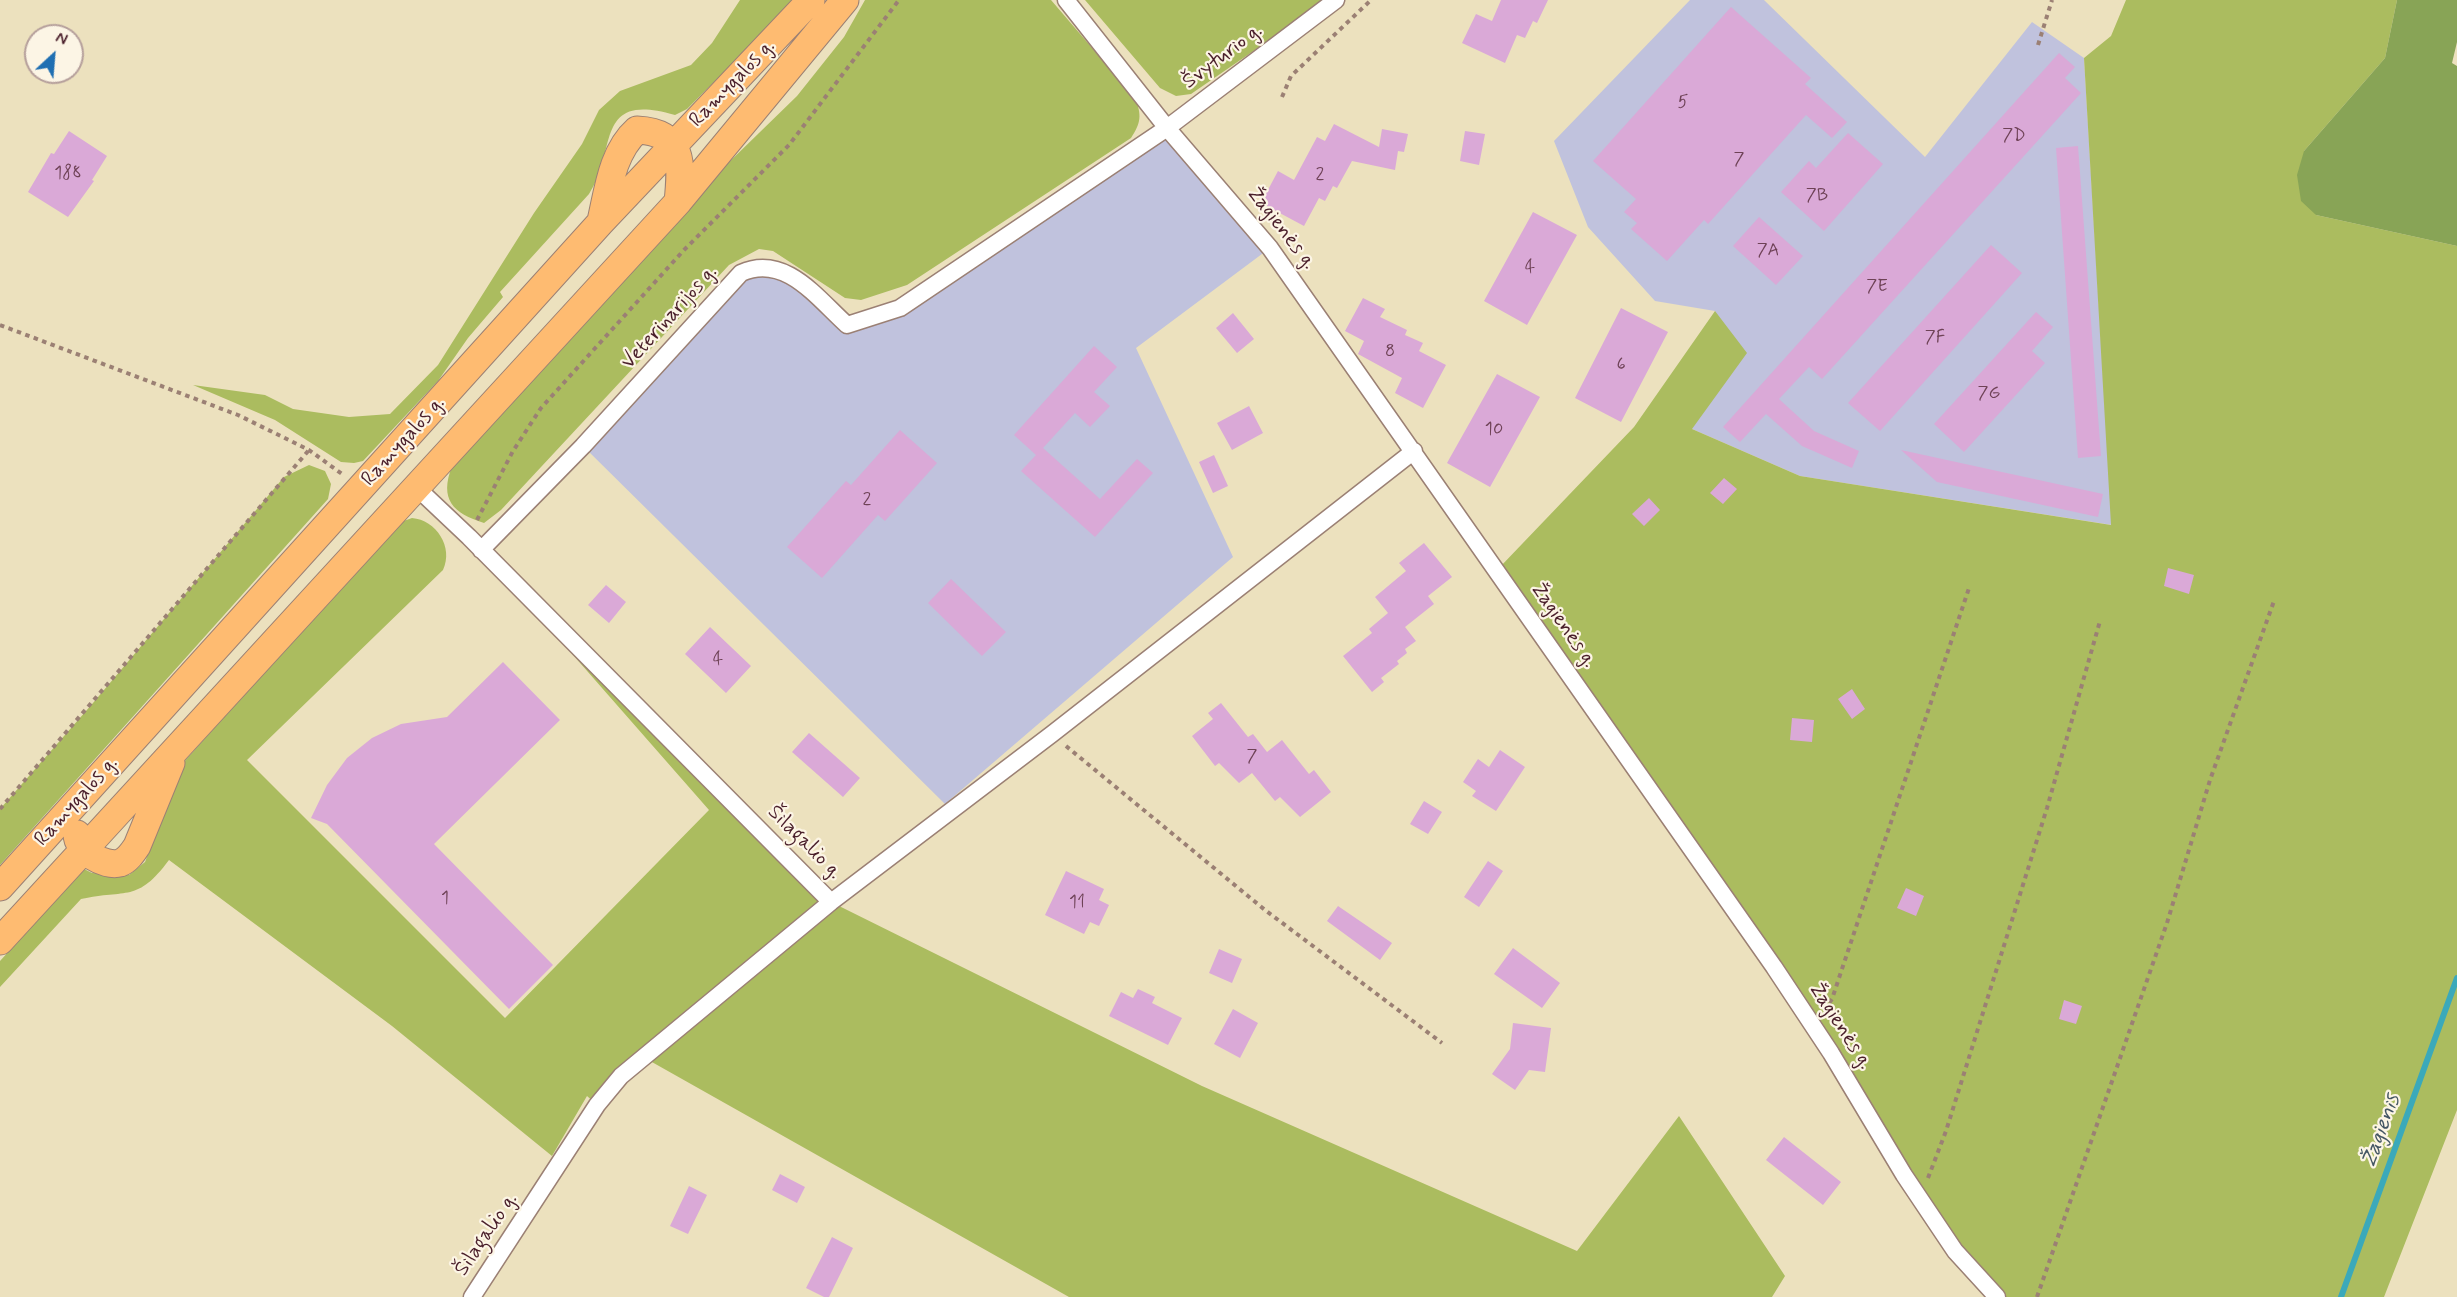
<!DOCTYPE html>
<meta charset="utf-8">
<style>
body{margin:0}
#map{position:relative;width:2457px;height:1297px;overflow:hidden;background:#ece1be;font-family:Mynerve,sans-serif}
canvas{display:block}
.north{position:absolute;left:24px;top:24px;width:60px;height:60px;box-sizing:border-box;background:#fcf5e5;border:2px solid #b59f9b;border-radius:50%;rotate:26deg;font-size:16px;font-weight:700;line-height:24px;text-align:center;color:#4a1f2b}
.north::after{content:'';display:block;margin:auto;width:21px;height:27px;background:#1f6fb2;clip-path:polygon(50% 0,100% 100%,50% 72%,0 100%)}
</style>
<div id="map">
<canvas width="2457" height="1297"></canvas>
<div class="north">N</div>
</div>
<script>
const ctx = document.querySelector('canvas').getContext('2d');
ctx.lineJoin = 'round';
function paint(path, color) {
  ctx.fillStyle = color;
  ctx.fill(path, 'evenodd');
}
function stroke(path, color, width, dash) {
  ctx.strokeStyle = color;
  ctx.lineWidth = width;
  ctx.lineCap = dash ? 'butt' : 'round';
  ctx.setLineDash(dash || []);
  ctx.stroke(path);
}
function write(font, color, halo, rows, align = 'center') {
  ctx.font = font + ' Mynerve,sans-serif';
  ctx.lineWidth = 4.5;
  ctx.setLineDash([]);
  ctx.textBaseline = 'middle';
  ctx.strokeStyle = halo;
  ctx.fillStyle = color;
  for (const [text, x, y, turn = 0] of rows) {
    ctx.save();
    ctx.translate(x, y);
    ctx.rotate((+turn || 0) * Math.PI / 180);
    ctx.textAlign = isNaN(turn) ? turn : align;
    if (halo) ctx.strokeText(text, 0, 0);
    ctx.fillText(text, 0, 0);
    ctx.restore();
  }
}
const industrial = new Path2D(`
 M1690,0H1764L1925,157L2032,22L2084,58L2112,525L1800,476L1692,429L1715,311L1655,301L1588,227L1554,141Z
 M1167,128L1270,248L1136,348L1233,557L945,804L583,446L741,273L765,267L847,325L900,308Z`);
const green = new Path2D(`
 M740,0H796L687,109L675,115C593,91 618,150 589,194L500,292L503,297L468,338L438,381L363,461L354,463L341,462L275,420L193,385L265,395L293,409L349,417L390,414L438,365L534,213L582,144L599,110L620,91L691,65L712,43Z
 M865,0H1051L1135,98C1142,115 1141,123 1131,138L907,285L861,300L845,298L773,251L759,249L729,265L501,510L484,523C453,513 439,500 452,466L721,170L797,96L844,37Z
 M1085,0H1322L1313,10L1191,94L1176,96L1160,88Z
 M2126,0H2397L2385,58L2304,151L2316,215L2457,246V1110L2384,1297H2006L1945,1227L1500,567L1634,427L1715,311L1747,353L1692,429L1800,476L2111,525L2084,58L2111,36Z
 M309,465L325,471L331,484L328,499L0,865V809L93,703L284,477Z
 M412,518C436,520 454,547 443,570L247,760L505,1018L709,810L481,550L831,902L1202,1086L1577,1251L1679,1116L1785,1276L1772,1297H1069L643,1057L597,1105L587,1096L552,1156L392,1026L169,860C137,903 127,889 81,899L0,987V961L84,869L92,873L129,875L145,862L182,764L398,523Z`);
const forest = new Path2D(`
 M2397,0H2457V42L2452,63L2457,66V246L2316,215L2301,201L2297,175L2304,151L2385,58Z`);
const stream = new Path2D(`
 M2341,1297L2457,978`);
const building = new Path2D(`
 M1501,0H1548L1537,23L1533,21L1525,38L1517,35L1505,63L1462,43L1476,14L1492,21Z
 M1731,7L1811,78L1805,84L1847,122L1832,138L1806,115L1708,224L1704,220L1667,261L1631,229L1637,223L1624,212L1636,199L1593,161Z
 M2059,53L2075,67L2065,78L2081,93L1822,379L1809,367L1779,399L1814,431L1859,451L1852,468L1802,446L1766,414L1740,442L1723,427Z
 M1334,124L1379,147L1382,129L1408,134L1404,152L1398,151L1395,170L1352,161L1337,188L1333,186L1325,201L1319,198L1304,226L1261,203L1278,171L1294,180L1317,137L1325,141Z
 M69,131L107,156L92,180L94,181L68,217L28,192L51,153L54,154Z
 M1465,131L1485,134L1479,165L1460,161Z
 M1848,133L1883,164L1824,231L1781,192L1809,161L1816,168Z
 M2078,146L2101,456L2078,458L2056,148Z
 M1533,212L1577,235L1527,325L1484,301Z
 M1759,217L1803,256L1776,285L1733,246Z
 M1991,245L2022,273L1880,431L1848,403Z
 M1363,298L1385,309L1380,317L1407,330L1405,335L1423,343L1419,351L1446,365L1423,408L1395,393L1402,378L1358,354L1364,341L1345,331Z
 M1621,308L1668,332L1621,422L1575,398Z
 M2036,312L2053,327L2032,351L2045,363L1964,452L1934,424Z
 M1233,313L1254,339L1237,353L1216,328Z
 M1094,346L1117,367L1094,392L1110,406L1090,427L1075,413L1043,448L1100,499L1137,459L1153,473L1095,537L1021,471L1036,455L1014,435Z
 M1497,374L1540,397L1490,487L1447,463Z
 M1249,406L1263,433L1232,450L1217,423Z
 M900,430L937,463L885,521L878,515L822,578L787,547L846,481L851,485Z
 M1901,450L2103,494L2098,517L1937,482Z
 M1214,455L1228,486L1213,493L1199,462Z
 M1724,478L1737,489L1723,504L1710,493Z
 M1649,498L1660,510L1644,526L1632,514Z
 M1424,543L1452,577L1428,596L1434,604L1405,627L1416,641L1405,649L1407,653L1397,661L1399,664L1381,678L1384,682L1372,692L1343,656L1372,633L1369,629L1388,613L1375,597L1406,571L1399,563Z
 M2168,568L2194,575L2189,594L2164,586Z
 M951,579L1006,632L982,656L928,603Z
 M606,585L626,602L609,623L588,605Z
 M710,627L751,666L726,693L685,654Z
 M503,662L560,720L434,844L553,965L509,1009L327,824L311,818L327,785L347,758L372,738L401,724L447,717Z
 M1852,689L1865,709L1852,719L1838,699Z
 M1221,703L1248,737L1253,734L1267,752L1282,740L1309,774L1314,770L1331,792L1300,817L1280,797L1275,801L1252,773L1239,783L1219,763L1215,766L1192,736L1213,719L1208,713Z
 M1792,718L1814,720L1812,742L1790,740Z
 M809,733L860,778L843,797L792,752Z
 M1500,750L1525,767L1496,811L1472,796L1476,791L1463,782L1478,759L1489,767Z
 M1424,801L1442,812L1428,834L1410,824Z
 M1488,861L1503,871L1479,907L1464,897Z
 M1066,871L1104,889L1099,900L1109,905L1099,926L1090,922L1084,934L1045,915Z
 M1906,888L1924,896L1916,916L1897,908Z
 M1338,906L1392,943L1380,960L1327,921Z
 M1513,948L1560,983L1542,1008L1494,974Z
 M1219,949L1242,959L1232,983L1209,973Z
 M1138,989L1155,997L1152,1003L1182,1018L1168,1045L1109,1016L1121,992L1133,998Z
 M2064,1000L2082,1006L2076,1024L2059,1019Z
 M1233,1009L1258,1023L1240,1058L1214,1044Z
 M1513,1023L1551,1028L1545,1072L1529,1070L1515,1090L1492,1074L1510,1049Z
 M1784,1137L1841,1182L1823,1205L1766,1160Z
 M780,1174L805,1187L797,1203L772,1190Z
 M689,1186L707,1195L688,1234L670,1226Z
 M832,1237L853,1248L829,1297H824L806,1288Z`);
const path = new Path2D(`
 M2038,45L2052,0
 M1282,97L1291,76L1371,0
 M0,325L238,415L309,450L342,474
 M477,520L513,451L541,408L684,250L789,145L899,0
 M1066,746L1265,910L1442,1043
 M0,809L309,450
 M1824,1010L1832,999L1969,588
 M1928,1178L1946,1131L2047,808L2100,621
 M2037,1297L2167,923L2210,780L2274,601`);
const minor = new Path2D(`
 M1066,0L1167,128L1270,248L1774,967L1831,1053L1904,1175L1955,1251L1997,1297
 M415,486L469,537L831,902
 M481,550L583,446L741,273C785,253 817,298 847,325L900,308L1167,128L1336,0
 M472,1297L597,1105L621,1076L831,902L1052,734L1414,451`);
const trunk = new Path2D(`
 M601,221C608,191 612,152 637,130C684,132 682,164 678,202
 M77,834C77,851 104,867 120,863C128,860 133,852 137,846L171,763
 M0,887L601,222L811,0
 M0,941L678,202L845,0`);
const numberNames = [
 ["5",1683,103],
 ["7D",2014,136],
 ["7",1739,160],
 ["188",68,174],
 ["2",1320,175],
 ["7B",1817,196],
 ["7A",1768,251],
 ["4",1530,268],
 ["7E",1877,287],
 ["7F",1935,338],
 ["8",1390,352],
 ["6",1621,365],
 ["7G",1989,394],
 ["10",1494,430],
 ["2",867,500],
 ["4",718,660],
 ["7",1252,757],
 ["1",445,899],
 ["11",1077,903]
];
const streetNames = [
 ["Švyturio g.",1223,57,-37],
 ["Ramygalos g.",733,84,-46],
 ["Žagienės g.",1281,229,52],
 ["Veterinarijos g.",670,318,-48],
 ["Ramygalos g.",404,442,-48],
 ["Žagienės g.",1563,626,55],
 ["Ramygalos g.",77,802,-48],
 ["Šilagalio g.",804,843,45],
 ["Žagienės g.",1840,1027,57],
 ["Šilagalio g.",487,1235,-56]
];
const waterNames = [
 ["Žagienis",2382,1131,-70]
];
paint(industrial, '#c0c2dd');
paint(green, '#abbc5f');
paint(forest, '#88a456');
stroke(stream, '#3ba9ba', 6);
paint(building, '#daa9d7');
stroke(minor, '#9b8074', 19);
stroke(trunk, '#9b8074', 29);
stroke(path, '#9b8074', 4, [4.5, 4.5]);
stroke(minor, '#fff', 16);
stroke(trunk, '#febb71', 27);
write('18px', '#6e4256', null, numberNames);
write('21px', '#4a1f2b', '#fcf5e5', streetNames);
write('italic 22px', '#445664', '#fcf5e5', waterNames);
</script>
